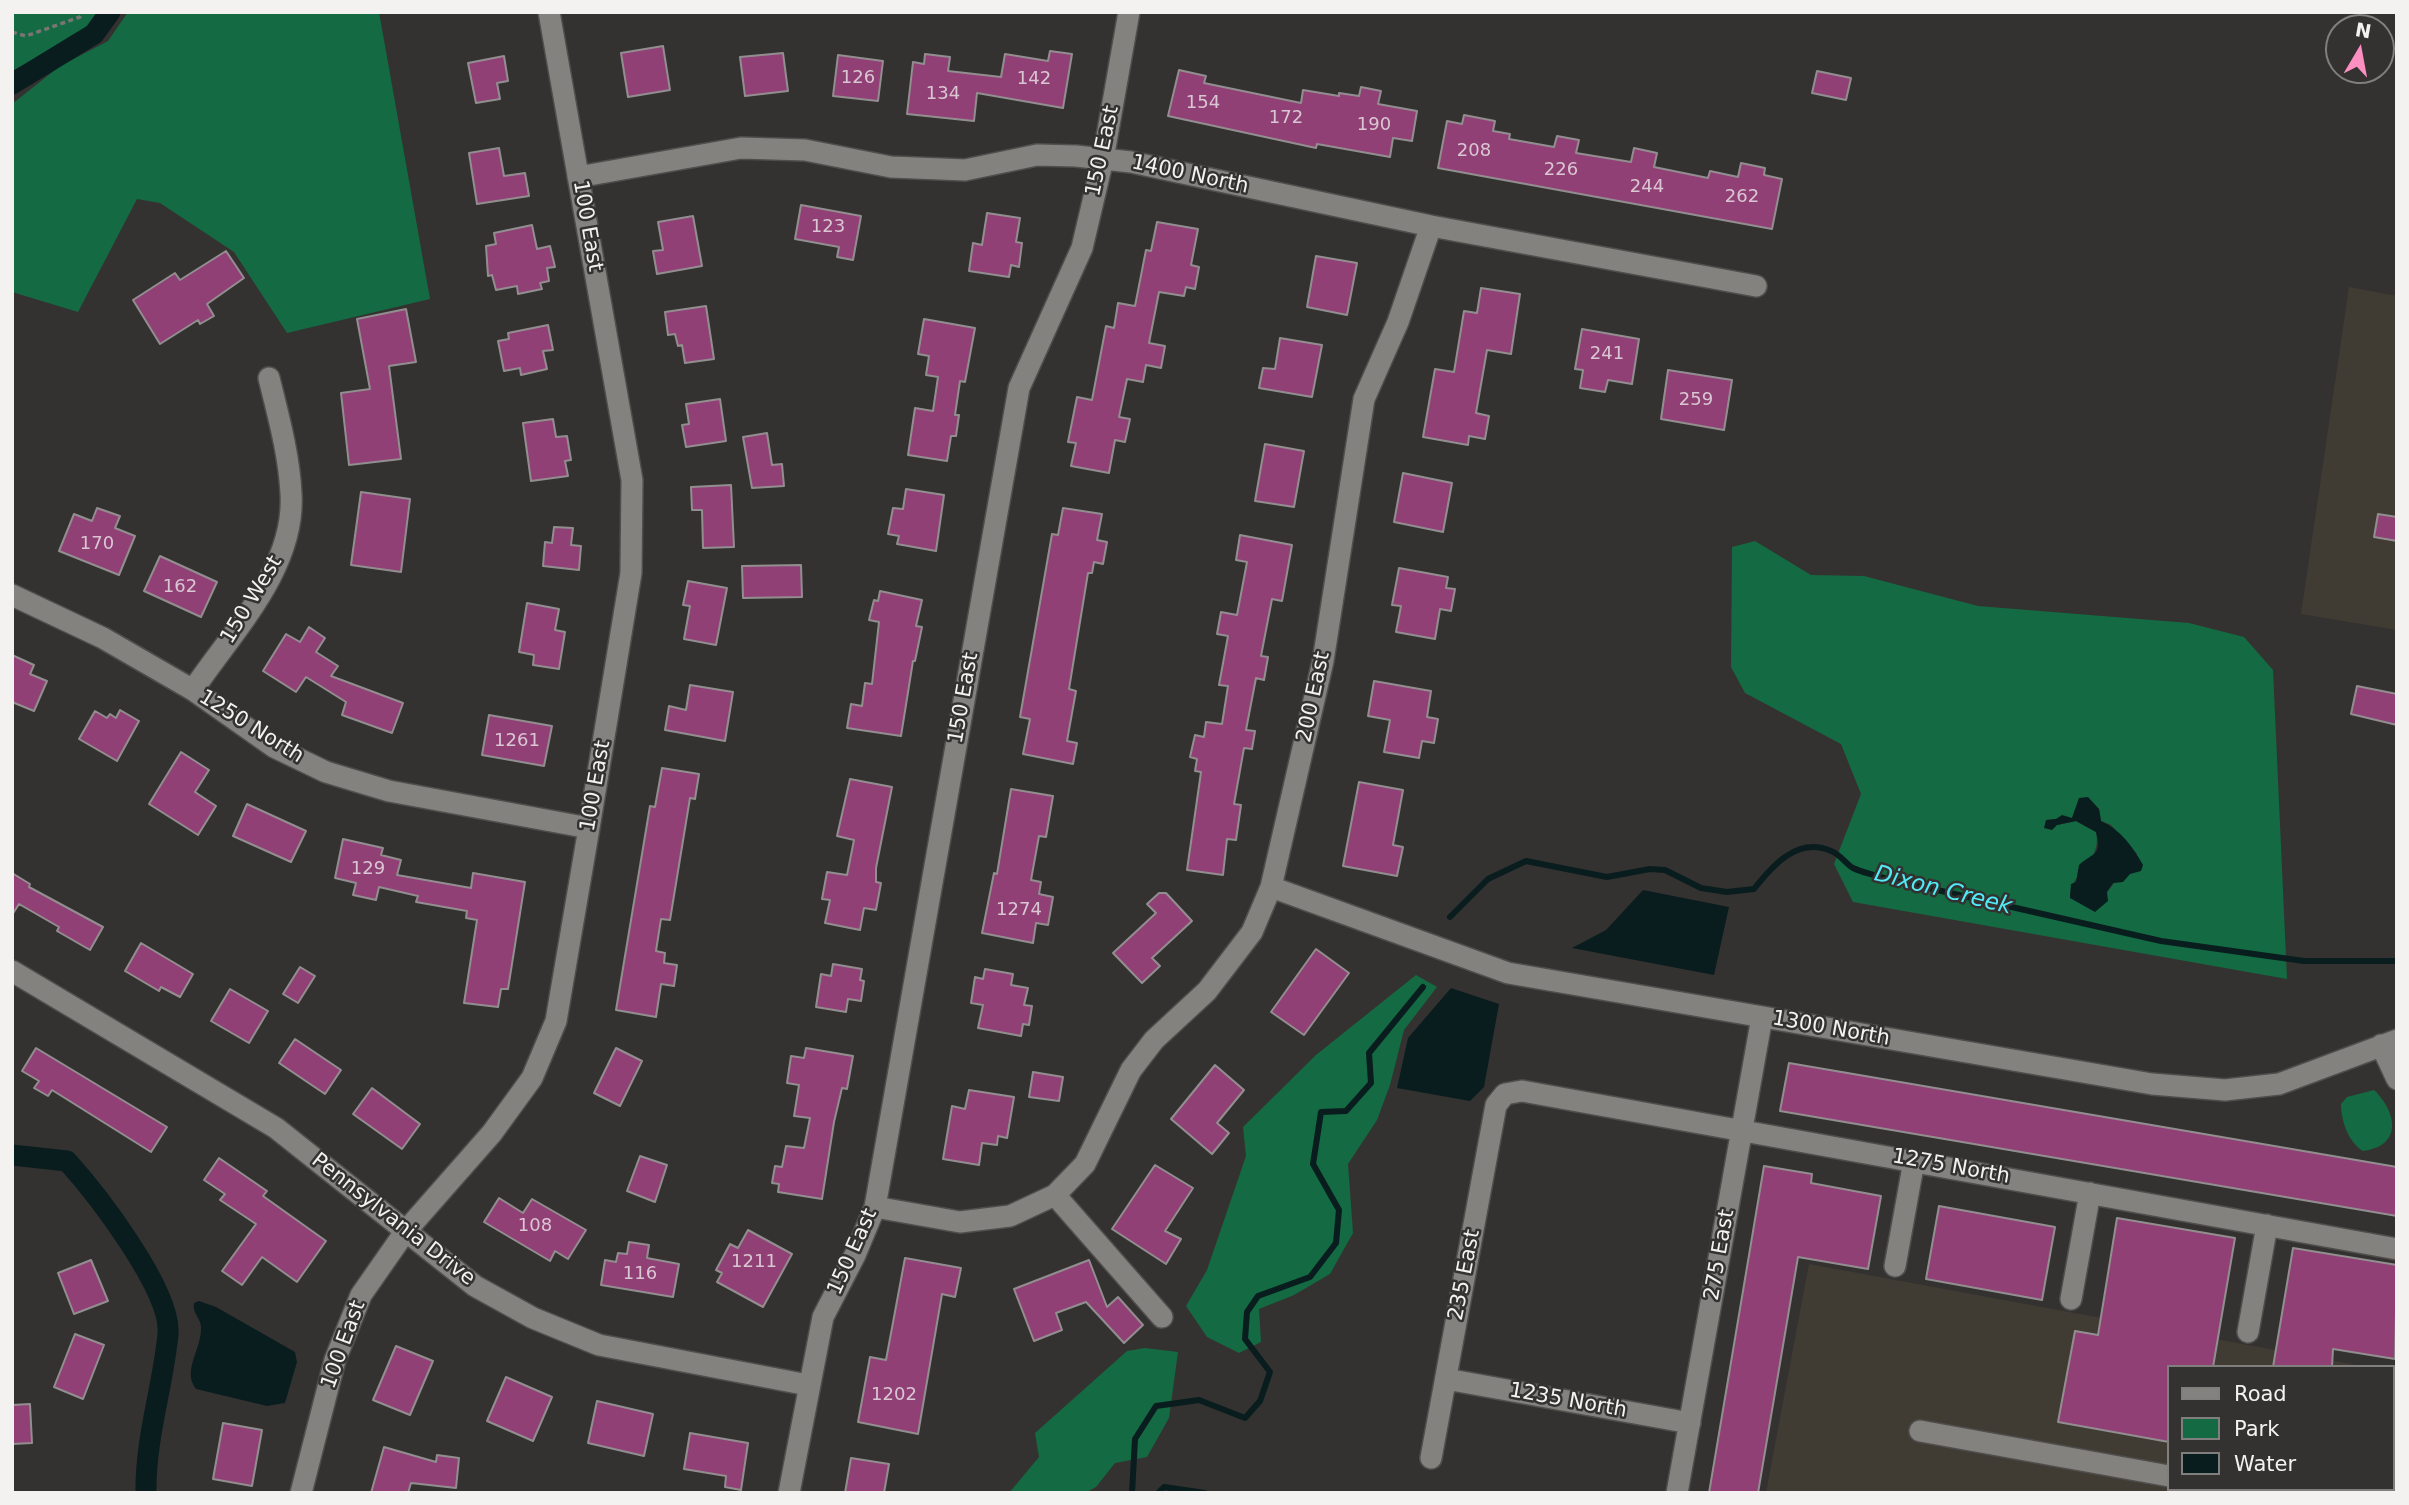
<!DOCTYPE html>
<style>
body{margin:0}
#map{position:relative;width:2409px;height:1505px;overflow:hidden;background:#343230;font-family:"DejaVu Sans",sans-serif}
canvas{display:block}
.frame{position:absolute;inset:0;border:14px solid #f3f2f0;pointer-events:none}
.legend{position:absolute;left:2167px;top:1365px;width:228px;height:126px;box-sizing:border-box;background:#343230;border:2px solid #807f7d;margin:0;padding:9px 12px;list-style:none;font-size:21px;color:#f3f2f0}
.legend li{display:flex;align-items:center;gap:14px;height:35px}
.legend b{width:35px;border:2px solid #807f7d}
.north{position:absolute;left:2325px;top:14px;width:70px;height:70px;box-sizing:border-box;background:#343230;border:2px solid #807f7d;border-radius:50%;rotate:10deg;font-size:19px;font-weight:700;line-height:28px;text-align:center;color:#f3f2f0}
.north::after{content:'';display:block;margin:auto;width:24px;height:32px;background:#fc8fc1;clip-path:polygon(50% 0,100% 100%,50% 72%,0 100%)}
</style>
<div id="map">
<canvas width="2409" height="1505"></canvas>
<div class="frame"></div>
<ul class="legend">
<li><b style="height:9px;background:#84827f"></b>Road</li>
<li><b style="height:19px;background:#146a42"></b>Park</li>
<li><b style="height:19px;background:#091d1e"></b>Water</li>
</ul>
<div class="north">N</div>
</div>
<script>
const ctx = document.querySelector('canvas').getContext('2d');
ctx.lineJoin = 'round';
function paint(path, color) {
  ctx.fillStyle = color;
  ctx.fill(path, 'evenodd');
}
function stroke(path, color, width, dash) {
  ctx.strokeStyle = color;
  ctx.lineWidth = width;
  ctx.lineCap = dash ? 'butt' : 'round';
  ctx.setLineDash(dash || []);
  ctx.stroke(path);
}
function write(font, color, halo, rows, align = 'center') {
  ctx.font = font + ' "DejaVu Sans",sans-serif';
  ctx.lineWidth = 5;
  ctx.setLineDash([]);
  ctx.textBaseline = 'middle';
  ctx.strokeStyle = halo;
  ctx.fillStyle = color;
  for (const [text, x, y, turn = 0] of rows) {
    ctx.save();
    ctx.translate(x, y);
    ctx.rotate((+turn || 0) * Math.PI / 180);
    ctx.textAlign = isNaN(turn) ? turn : align;
    if (halo) ctx.strokeText(text, 0, 0);
    ctx.fillText(text, 0, 0);
    ctx.restore();
  }
}
const built = new Path2D(`
 M2349,287L2397,296V630L2301,614Z
 M1809,1264L2367,1367H2169V1489H2393V1372H2397V1493H1766Z`);
const green = new Path2D(`
 M12,12H101L84,32L12,71Z
 M128,12H379L430,299L287,333L234,252L160,203L137,199L78,312L12,292V104L60,66L108,41Z
 M1755,541L1811,575L1864,576L1978,606L2189,623L2244,637L2273,670L2287,979L1853,902L1834,864L1861,794L1841,744L1745,693L1731,667L1732,547ZM2079,799L2099,809L2101,821L2111,825L2137,854L2107,892L2085,904L2070,898C2069,873 2103,862 2096,832L2076,821L2057,825L2046,820L2072,818Z
 M1416,975L1437,987L1404,1030L1390,1085L1377,1120L1348,1164L1353,1233L1330,1274L1294,1295L1259,1309L1261,1342L1239,1353L1207,1337L1186,1306L1207,1270L1246,1156L1243,1127L1316,1055Z
 M2374,1090C2397,1112 2403,1146 2363,1151C2348,1142 2341,1120 2341,1104L2347,1097Z
 M1145,1348L1178,1352L1169,1418L1147,1457L1115,1463L1096,1487L1085,1493H1009L1039,1457L1035,1433L1127,1351Z`);
const water = new Path2D(`
 M2088,797L2099,809L2101,821C2120,829 2133,847 2143,865L2141,871L2130,874L2123,882L2113,883L2107,892L2108,901L2095,912L2070,898L2071,884L2076,882L2079,865C2093,852 2102,857 2096,832L2076,821L2057,825L2052,830L2044,828L2046,820L2056,819L2062,815L2072,818L2079,798Z
 M1643,890L1729,907L1714,975L1572,948L1606,930Z
 M1451,988L1499,1004L1484,1087L1470,1101L1397,1088L1408,1038Z
 M199,1301L216,1307L295,1352L297,1362L285,1403L267,1406L196,1389C182,1371 201,1350 201,1329C202,1319 192,1314 194,1303Z`);
const stream = new Path2D(`
 M1450,917L1488,879L1526,861L1607,877L1650,869L1665,870L1701,888L1727,892L1754,889C1772,866 1798,836 1831,851C1841,855 1845,863 1853,868C1861,872 1871,874 1880,877L2161,941L2304,961H2397
 M1132,1493L1135,1439L1156,1406L1199,1400L1245,1418L1260,1401L1270,1372L1245,1339L1247,1312L1258,1296L1310,1277L1336,1243L1339,1210L1313,1164L1321,1112L1346,1111L1371,1083L1369,1053L1423,987
 M1158,1493L1164,1487L1205,1493`);
const canal = new Path2D(`
 M12,84L94,34L110,12
 M12,1155L67,1161C96,1193 172,1291 168,1334C163,1387 145,1439 146,1493`);
const building = new Path2D(`
 M663,46L670,90L628,97L621,53Z
 M1050,51L1072,54L1063,108L977,93L974,121L907,114L913,62L924,64L925,54L950,57L948,71L1001,77L1005,54L1048,61Z
 M783,53L788,91L745,96L740,57Z
 M838,55L883,61L878,101L833,96Z
 M504,56L508,81L497,83L500,99L476,103L468,63Z
 M1179,70L1206,76L1204,83L1301,103L1303,90L1339,96V93L1359,96L1361,87L1381,91L1378,104L1417,111L1412,141L1393,138L1390,157L1317,144L1316,148L1168,116Z
 M1817,71L1851,78L1846,100L1812,93Z
 M1464,115L1495,121L1493,131L1510,134L1509,139L1554,147L1557,136L1579,140L1576,153L1631,162L1634,148L1657,153L1654,167L1708,178L1710,171L1738,177L1741,163L1765,168L1764,175L1782,179L1772,229L1438,168L1447,121L1462,124Z
 M499,148L504,176L525,173L529,196L477,204L469,153Z
 M801,205L861,216L853,260L837,257L839,247L795,239Z
 M987,213L1020,218L1016,242L1022,243L1019,267L1011,265L1009,277L969,271L973,243L982,245Z
 M693,216L702,266L657,274L653,251L663,250L658,222Z
 M1157,222L1198,229L1191,265L1199,267L1195,289L1186,287L1184,296L1159,292L1149,343L1165,346L1161,368L1146,365L1143,382L1127,379L1119,417L1130,419L1125,442L1115,440L1109,473L1071,466L1076,443L1068,442L1077,397L1092,400L1106,326L1114,328L1118,303L1135,306L1146,250L1151,251Z
 M532,225L537,249L550,246L555,267L547,268L549,281L540,283L542,289L518,294L517,286L496,290L492,275L488,276L486,246L496,244L494,233Z
 M226,251L244,278L207,304L214,316L200,324L198,320L160,344L133,300L175,273L180,280Z
 M1316,256L1357,263L1347,315L1307,307Z
 M1481,288L1520,294L1511,354L1487,350L1476,413L1489,416L1485,439L1469,436L1468,445L1423,437L1435,369L1454,372L1464,311L1477,313Z
 M706,306L714,359L685,363L682,345L678,346L675,334L668,335L665,312Z
 M406,309L416,362L389,366L401,459L349,465L341,393L370,389L357,319Z
 M924,319L975,328L965,382L960,381L955,415H959L956,436H951L947,461L908,455L915,408L933,411L938,377L926,375L929,356L918,354Z
 M548,325L553,350L543,351L547,369L521,375L520,368L504,371L498,341L509,339L508,333Z
 M1582,329L1639,339L1632,384L1608,380L1605,392L1580,388L1583,370L1575,369Z
 M1280,338L1322,345L1312,397L1259,388L1263,368L1275,369Z
 M1668,370L1732,380L1724,430L1661,419Z
 M720,399L726,441L686,447L682,425L689,424L686,404Z
 M553,419L556,437L567,436L571,460L565,461L568,476L531,481L523,423Z
 M767,433L772,465L782,464L784,486L752,488L743,437Z
 M1265,444L1304,451L1294,507L1255,501Z
 M1403,473L1452,483L1443,532L1394,522Z
 M731,485L734,547L703,548L702,510H692L691,487Z
 M906,489L944,495L936,551L897,544L899,536L888,534L893,508L903,509Z
 M361,492L410,499L401,572L351,565Z
 M97,508L120,516L115,528L135,536L119,575L59,551L74,514L92,521Z
 M1063,508L1102,514L1097,540L1107,542L1103,564L1094,562L1092,573H1088L1069,689L1076,691L1067,741L1077,743L1073,764L1023,754L1030,719L1020,717L1052,534L1058,535Z
 M2378,514L2397,517V541L2374,537Z
 M554,527L573,528L571,545L581,546L579,570L543,566L545,542L552,543Z
 M1240,535L1292,545L1282,601L1272,599L1261,656L1268,657L1264,680L1256,678L1246,730L1255,731L1252,749L1244,748L1234,804L1241,805L1236,840L1227,839L1223,875L1187,870L1201,772L1195,771L1197,759L1190,757L1195,735L1204,737L1206,722L1222,724L1228,686L1219,685L1228,636L1217,634L1221,612L1237,615L1247,562L1236,560Z
 M160,556L217,582L201,617L144,591Z
 M801,565L802,597L743,598L742,566Z
 M1399,568L1448,577L1446,588L1455,589L1451,611L1440,609L1435,639L1396,632L1401,606L1392,605Z
 M688,581L727,588L716,645L684,639L690,606L683,605Z
 M880,591L922,600L916,626L922,627L915,661H913L901,736L847,728L851,704L862,706L865,683L872,684L879,622L869,620L874,600L878,601Z
 M527,603L559,609L555,630L565,632L559,669L533,665L534,655L519,652Z
 M309,627L325,638L316,652L338,666L331,676L403,703L392,733L342,715L346,702L306,677L296,692L263,671L286,634L300,642Z
 M12,655L34,665L30,674L47,681L34,711L12,702Z
 M1374,681L1431,691L1427,717L1438,719L1434,743L1422,741L1419,758L1384,752L1390,720L1368,716Z
 M690,685L733,692L725,741L665,730L669,706L686,710Z
 M2357,686L2397,694V725L2351,714Z
 M120,710L139,721L117,761L79,739L95,711L107,718L110,714L116,718Z
 M489,715L552,726L544,766L482,755Z
 M181,752L209,770L195,792L216,806L198,835L149,804Z
 M662,768L699,774L695,799L690,798L670,920L661,919L656,951L665,953L664,963L677,965L674,986L661,984L656,1017L616,1010L650,806L655,807Z
 M850,779L892,787L876,868V882L881,883L876,910L864,908L860,930L825,923L830,900L822,899L827,872L847,875L854,840L837,836Z
 M1359,782L1403,790L1393,845L1403,847L1397,876L1343,866Z
 M1011,789L1053,796L1046,837L1039,836L1031,880L1041,882L1039,894L1053,897L1048,925L1036,923L1033,943L982,933L994,873L997,874Z
 M247,804L306,831L291,862L233,836Z
 M343,839L383,848L381,855L401,860L397,875L471,888L473,873L525,882L508,989H501L498,1007L464,1003L477,920L466,918L467,911L416,902L418,896L379,887L376,900L353,895L356,883L335,878Z
 M12,873L30,884L29,887L103,927L90,950L57,931L59,927L19,904L12,915Z
 M1159,893H1166L1192,921L1152,958L1160,966L1142,983L1113,953L1156,913L1147,904Z
 M141,943L193,974L180,997L161,987L159,991L125,971Z
 M1316,949L1349,973L1304,1035L1271,1012Z
 M833,964L862,969L860,980L864,981L861,1001L848,999L846,1012L816,1007L821,974L831,976Z
 M300,967L315,976L298,1003L283,994Z
 M985,969L1013,974L1011,985L1028,988L1024,1005L1032,1006L1029,1025L1023,1024L1021,1036L978,1028L983,1005L971,1003L975,977L983,979Z
 M230,989L268,1011L249,1043L211,1021Z
 M295,1039L341,1070L325,1094L279,1063Z
 M36,1048L167,1127L151,1152L52,1090L48,1096L34,1088L39,1081L22,1071Z
 M616,1048L642,1061L620,1106L594,1093Z
 M806,1048L853,1056L847,1089L842,1088L834,1122L822,1199L778,1192L779,1184L772,1183L775,1166L782,1167L786,1146L804,1148L810,1118L794,1116L799,1085L787,1083L791,1056L804,1058Z
 M1789,1063L2397,1167V1216L1780,1111Z
 M1215,1065L1244,1090L1217,1123L1229,1133L1212,1154L1171,1119Z
 M1033,1072L1063,1077L1059,1101L1029,1097Z
 M372,1088L420,1124L402,1149L353,1114Z
 M969,1090L1014,1097L1007,1138L998,1136L997,1145L982,1143L979,1165L943,1159L952,1106L965,1109Z
 M640,1156L667,1165L655,1202L627,1191Z
 M219,1158L267,1191L263,1196L326,1241L297,1282L262,1257L242,1285L222,1271L256,1224L220,1200L225,1194L204,1180Z
 M1155,1165L1193,1188L1165,1231L1181,1239L1166,1264L1112,1229Z
 M1764,1166L1812,1174L1811,1183L1881,1196L1868,1269L1798,1257L1758,1493H1709Z
 M499,1198L523,1213L532,1199L586,1230L568,1259L555,1251L550,1261L484,1222Z
 M1939,1206L2055,1227L2042,1300L1926,1279Z
 M2117,1218L2235,1238L2213,1367H2169V1442L2058,1422L2075,1331L2098,1335Z
 M748,1230L792,1254L763,1307L717,1282L722,1273L716,1270L730,1244L738,1248Z
 M629,1242L649,1245L647,1258L679,1264L673,1297L601,1285L605,1260L616,1262L618,1253L627,1254Z
 M2293,1248L2397,1265L2395,1359L2333,1349L2332,1367H2273Z
 M905,1258L961,1268L955,1297L942,1294L918,1434L858,1422L870,1357L886,1360Z
 M91,1260L108,1301L74,1314L58,1273Z
 M1089,1260L1107,1307L1118,1297L1143,1325L1124,1343L1086,1302L1056,1313L1062,1330L1034,1341L1014,1289Z
 M75,1334L104,1345L83,1399L54,1387Z
 M396,1346L433,1361L410,1415L373,1400Z
 M506,1377L552,1397L533,1441L487,1421Z
 M597,1401L653,1414L644,1456L588,1443Z
 M30,1404L32,1443L12,1444V1405Z
 M223,1423L262,1430L252,1486L213,1479Z
 M690,1433L748,1443L741,1490L725,1487L726,1476L684,1469Z
 M384,1447L436,1462L437,1455L459,1458L456,1488L411,1483L408,1493H371Z
 M851,1458L889,1464L884,1493H845Z`);
const path = new Path2D(`
 M12,32L26,36L80,17L84,12`);
const minor = new Path2D(`
 M578,177L741,148L805,150L891,167L965,170L1037,155L1076,156L1131,162L1431,226L1756,286
 M12,595L103,638L193,690L274,747L326,772L389,791L589,828
 M193,690C232,632 296,568 291,493C289,454 278,415 269,378
 M1271,887L1508,973L2152,1084L2225,1090L2279,1084L2397,1040
 M12,971L276,1128L475,1286L533,1318L599,1345L808,1385
 M2381,1045L2397,1079
 M1055,1195L1162,1317
 M875,1207L960,1222L1010,1216L1055,1195L1085,1164L1131,1070L1154,1040L1207,991L1252,932L1271,887L1323,661L1364,399L1398,322L1431,226
 M1895,1266L1914,1161
 M2071,1299L2090,1193
 M2248,1332L2267,1225
 M1446,1379L1690,1423
 M2393,1421H2397
 M1920,1431L2169,1476
 M1431,1458L1496,1105L1505,1094L1522,1091L2397,1249
 M2239,1489L2258,1493
 M301,1493L335,1360L361,1295L405,1232L492,1133L532,1078L556,1021L589,828L631,573L632,480L549,12
 M789,1493L823,1317L855,1255L875,1207L1019,388L1082,248L1103,159L1129,12
 M1677,1493L1762,1017
 M2276,1493L2277,1489`);
const numberNames = [
 ["126",858,78],
 ["142",1034,79],
 ["134",943,94],
 ["154",1203,103],
 ["172",1286,118],
 ["190",1374,125],
 ["208",1474,151],
 ["226",1561,170],
 ["244",1647,187],
 ["262",1742,197],
 ["123",828,227],
 ["241",1607,354],
 ["259",1696,400],
 ["170",97,544],
 ["162",180,587],
 ["1261",517,741],
 ["129",368,869],
 ["1274",1019,910],
 ["108",535,1226],
 ["1211",754,1262],
 ["116",640,1274],
 ["1202",894,1395]
];
const streetNames = [
 ["150 East",1103,151,-78],
 ["1400 North",1190,175,12],
 ["100 East",587,226,80],
 ["150 West",252,600,-59],
 ["200 East",1314,697,-78],
 ["150 East",964,698,-80],
 ["1250 North",251,727,32],
 ["100 East",596,786,-80],
 ["1300 North",1831,1029,10],
 ["1275 North",1951,1167,10],
 ["Pennsylvania Drive",393,1220,38],
 ["150 East",853,1252,-66],
 ["275 East",1720,1255,-80],
 ["235 East",1465,1275,-79],
 ["100 East",344,1345,-70],
 ["1235 North",1568,1401,10]
];
const waterNames = [
 ["Dixon Creek",1943,891,14]
];
paint(built, '#403b33');
paint(green, '#146a42');
paint(water, '#091d1e');
stroke(stream, '#091d1e', 6);
stroke(canal, '#091d1e', 21);
paint(building, '#914076');
stroke(building, '#928e90', 2);
stroke(minor, '#4f4e4c', 24);
stroke(path, '#787674', 3.5, [5, 3.5]);
stroke(minor, '#84827f', 21);
write('18px', '#dac6d2', null, numberNames);
write('21px', '#f3f2f0', '#343230', streetNames);
write('italic 23px', '#51eaf5', '#343230', waterNames);
</script>
